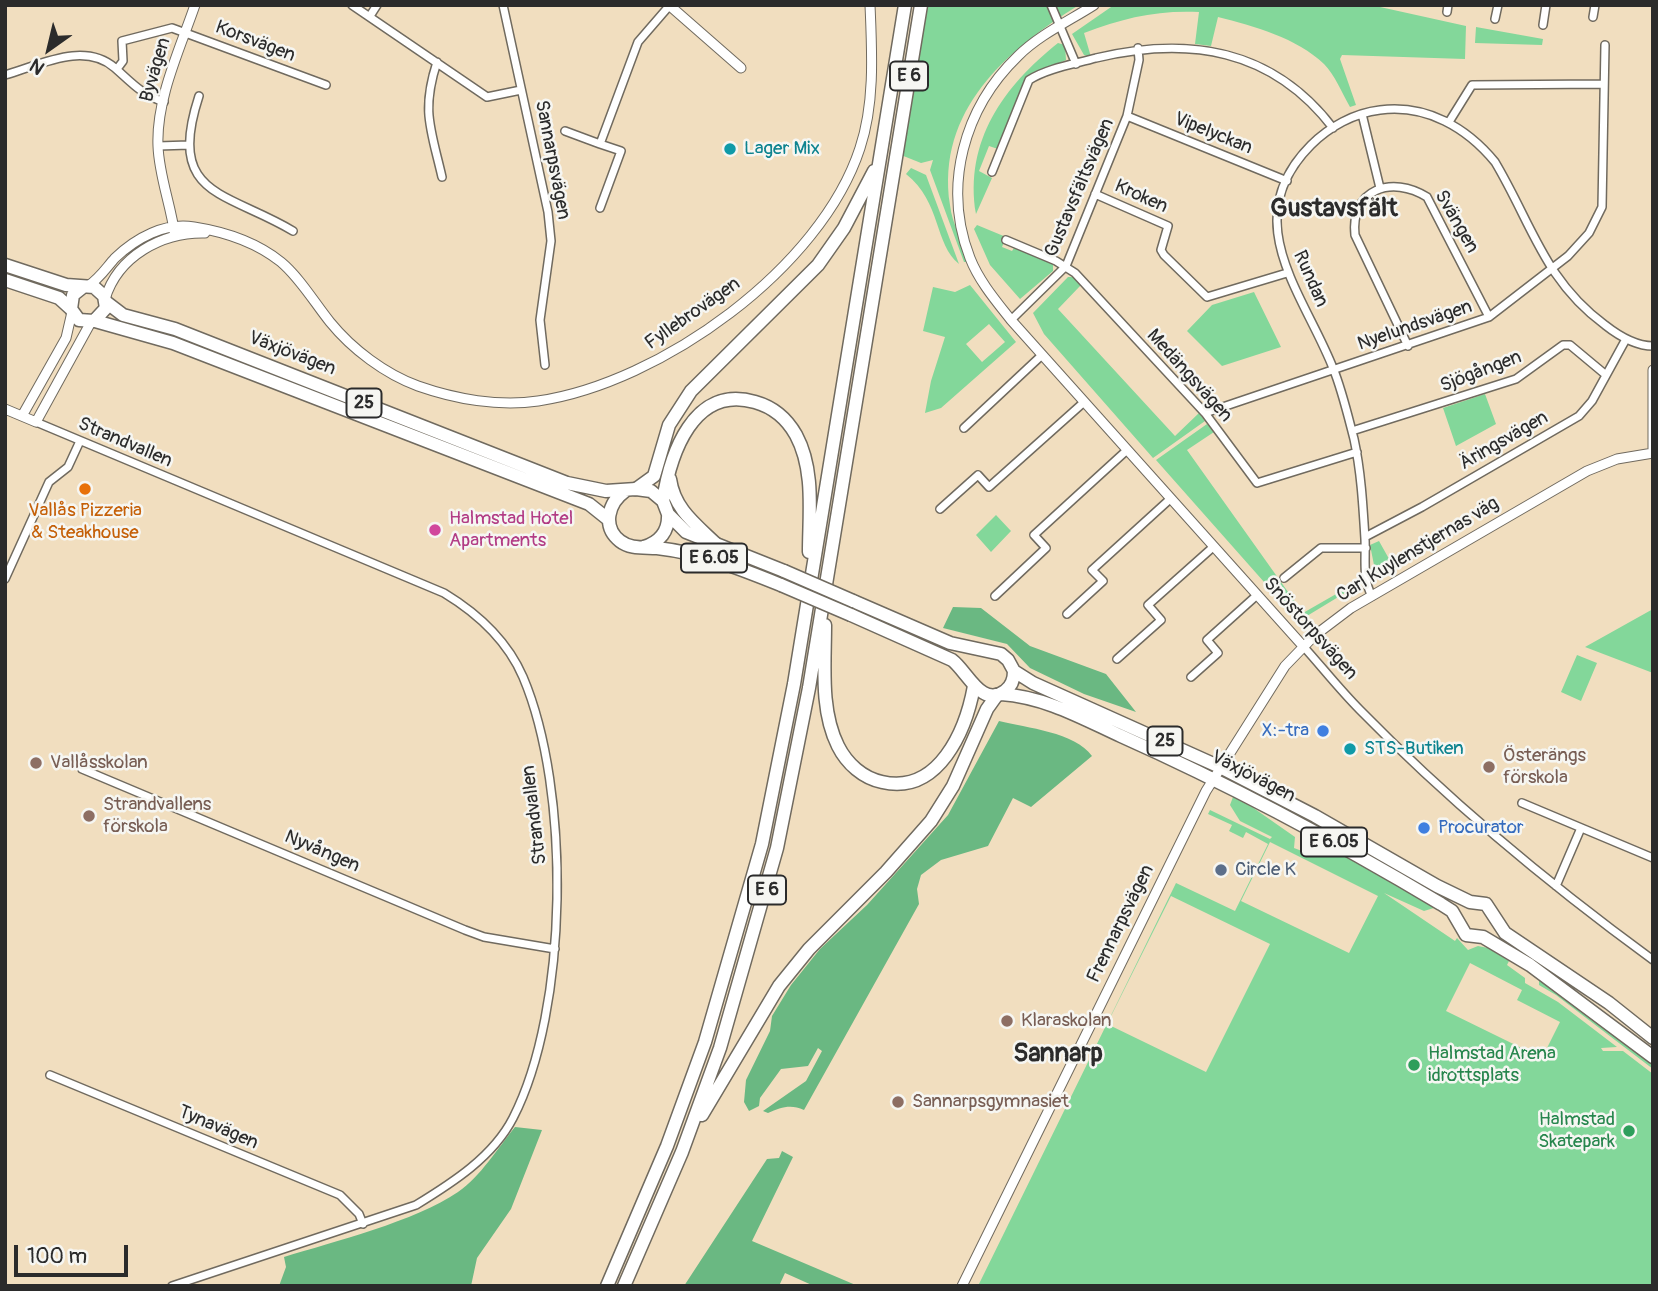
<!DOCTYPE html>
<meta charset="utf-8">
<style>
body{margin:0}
#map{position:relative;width:1658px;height:1291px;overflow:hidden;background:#f1debf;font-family:Pangolin,sans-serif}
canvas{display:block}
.frame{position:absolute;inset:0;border:7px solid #2b2b2b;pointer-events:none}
.north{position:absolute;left:14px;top:14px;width:70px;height:70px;-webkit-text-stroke:5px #f6f6f2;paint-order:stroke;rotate:214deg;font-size:19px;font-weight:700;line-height:28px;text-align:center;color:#2b2b2b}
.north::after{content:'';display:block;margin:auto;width:24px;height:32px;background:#2b2b2b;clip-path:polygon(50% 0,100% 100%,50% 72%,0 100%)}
.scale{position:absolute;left:14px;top:1245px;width:114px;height:32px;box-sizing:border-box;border:4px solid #2b2b2b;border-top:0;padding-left:9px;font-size:21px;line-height:24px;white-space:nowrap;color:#2b2b2b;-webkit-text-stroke:5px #f6f6f2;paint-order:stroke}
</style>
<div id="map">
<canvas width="1658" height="1291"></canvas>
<div class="frame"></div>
<div class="north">N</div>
<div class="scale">100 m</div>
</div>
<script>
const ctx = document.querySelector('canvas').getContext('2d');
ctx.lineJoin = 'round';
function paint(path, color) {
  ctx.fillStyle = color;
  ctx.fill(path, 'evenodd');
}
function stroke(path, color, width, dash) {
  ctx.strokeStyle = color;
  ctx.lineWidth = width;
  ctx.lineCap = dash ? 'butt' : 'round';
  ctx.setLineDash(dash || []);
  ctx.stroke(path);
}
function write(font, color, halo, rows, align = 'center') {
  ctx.font = font + ' Pangolin,sans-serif';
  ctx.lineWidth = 5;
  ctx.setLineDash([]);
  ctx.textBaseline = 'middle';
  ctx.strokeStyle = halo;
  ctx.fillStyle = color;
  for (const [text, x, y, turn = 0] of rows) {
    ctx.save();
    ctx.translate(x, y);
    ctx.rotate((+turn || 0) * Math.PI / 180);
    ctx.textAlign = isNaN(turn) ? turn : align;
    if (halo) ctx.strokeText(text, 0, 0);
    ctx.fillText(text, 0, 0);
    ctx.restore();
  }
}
const green = new Path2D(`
 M928,5H1079C1007,50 936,110 950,205C952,225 964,242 967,262H964L930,170L933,160L921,163L901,155Z
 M1114,5H1371L1466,26L1465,59L1342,55L1340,59L1356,105L1350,107C1342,93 1335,75 1324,64C1297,38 1254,26 1218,17L1211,46L1195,44L1199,12C1157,10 1123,18 1084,33L1091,57L1084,55L1072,34Z
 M1476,27L1543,39L1542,45L1475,43Z
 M1058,43L1065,45L1066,60L1025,78L998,149L989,146L979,171L992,178L976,214C964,141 1004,86 1058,43Z
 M911,168L926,175L959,264C934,244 942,203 906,174Z
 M977,225L1006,237L1002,247L1012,251L1014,248L1053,263V271L1020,299L990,265L974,229Z
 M1068,277H1074L1081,285L1058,309L1175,436L1199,413L1205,421L1153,458L1044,334L1033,313Z
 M970,285L1016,342L941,408L925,413L931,381L945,337L923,331L933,287L955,292ZM989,324L1005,342L982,362L966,344Z
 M1254,292L1281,347L1222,366L1187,331L1212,305Z
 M1485,394L1496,424L1456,446L1443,408Z
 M1207,424L1214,432L1187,450L1303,613L1357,582L1358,585L1302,619L1295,617L1156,460Z
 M996,515L1011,531L991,552L976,535Z
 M1379,541L1393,566L1376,575L1370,545Z
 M1653,609V673L1585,647Z
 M1577,655L1597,663L1581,701L1561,692Z
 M1233,797L1252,807L1295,837L1294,848L1302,851L1301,832L1320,839L1437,907L1424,911L1384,893L1455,941L1457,938L1468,950L1478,946L1488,948L1509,961L1507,965L1525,978V983L1558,1002L1617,1047L1601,1048L1603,1051H1623L1653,1074V1286H978L1176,883L1235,911L1268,844L1246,832L1243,838L1229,831L1232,825L1208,814L1210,810L1270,839L1272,837L1240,821L1230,805ZM1270,842L1378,896L1349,953L1241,901ZM1171,896L1270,944L1206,1072L1107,1024ZM1470,963L1522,990L1517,1000L1560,1022L1542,1058L1446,1011Z
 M1539,980L1561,993L1653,1062V1069L1556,995L1539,985Z`);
const forest = new Path2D(`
 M953,607L981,608L1030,646L1106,674L1136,712L1084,694L1030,668L1007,644L943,628Z
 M999,721C1027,728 1075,732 1092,756L1031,807L1013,798L988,846L941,860L921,875L917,889L919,904L804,1110C791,1104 781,1107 768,1113L763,1111L806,1081L822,1051L818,1048L808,1066L781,1069L760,1098L759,1106L749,1111L744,1102L746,1080L770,1031L772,1016L791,985L820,949L867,905L948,815Z
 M515,1127L542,1130L511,1209L477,1258L471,1286H279L286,1267L284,1257C333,1242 416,1221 458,1192C480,1177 498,1148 515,1127Z
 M782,1151L793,1157L752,1241L858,1286H814L785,1273L779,1286H684L767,1159L779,1158Z`);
const minor = new Path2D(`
 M352,5L487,97L521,90
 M503,5L548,212L551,241L540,320L545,365
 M1051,5L1076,64
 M1447,12L1448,5
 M370,16L377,5
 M1593,17L1595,5
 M1495,19L1498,5
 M1543,25L1546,5
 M437,62C421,111 431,129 442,177
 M117,69L123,61L122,41L172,28L326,85
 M5,75C40,65 84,41 115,68C132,83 142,95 164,102
 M199,96C166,197 226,191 293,231
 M1362,114L1380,188
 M1127,116L1287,181
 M1449,122L1472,85L1603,84
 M565,131L600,144L638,42L670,5
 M600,144L621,151L600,208
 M158,146L189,145
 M992,172L1029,80C1048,68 1075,64 1096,58C1188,36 1272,48 1333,128
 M1095,194L1168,226L1161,250L1164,255L1207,297L1287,273
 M1006,240L1056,261L1075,273L1205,413L1257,483L1357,452
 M1011,320L1066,266L1127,116L1139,60L1138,48
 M1408,346L1355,235C1350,189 1392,175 1427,197L1489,317
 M1205,413L1489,317L1568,256L1589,233L1602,207L1605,45
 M36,422L444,593C477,613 507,640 523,677C571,790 569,1009 513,1118C493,1157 452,1183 416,1205L172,1286
 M964,428L1042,355
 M1352,431L1516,379L1563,345H1570L1606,375
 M940,509L978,475L989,487L1083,403
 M1365,537L1422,507L1579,416L1592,401L1626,339
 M1284,578L1321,548H1366
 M5,579L49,482L68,467L80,441
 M995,596L1046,548L1034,535L1126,451
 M1372,596C1362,579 1366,558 1365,539C1363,506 1361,471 1354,439C1348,416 1342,390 1333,368C1304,294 1236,220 1311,145C1329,127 1354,113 1380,110C1427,104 1467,128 1495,162C1532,224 1544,280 1605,325C1619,336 1635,346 1653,346
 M1067,614L1103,581L1092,570L1169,500
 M1303,646C1322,667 1340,690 1360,710C1450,802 1549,884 1653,960
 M1117,659L1161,620L1148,605L1212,548
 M1191,677L1218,653L1207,640L1256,596
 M82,769L465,930L484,937L555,949
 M1522,803L1653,858
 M1556,886L1581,828
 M50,1075L340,1195L359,1214L363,1224`);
const tertiary = new Path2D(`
 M669,5L741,68
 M1094,5C1069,21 1039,35 1018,56C964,108 942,186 970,258C979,281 996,301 1011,320L1303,646
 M175,236C171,205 159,176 158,146C156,99 180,49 195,5
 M88,286C100,278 106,268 115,258C136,238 165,222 194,227C226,232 256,242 281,262C300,278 314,302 330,322C352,349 385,374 418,386C455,399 499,407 538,401C661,383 821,268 860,148C875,103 872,52 870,5
 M105,299C118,256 162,232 205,233
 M5,409L36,422L91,322
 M22,416L66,338L72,312
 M1653,453V370
 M962,1286L1206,791L1285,666L1314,636L1351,608L1587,471L1617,459L1653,453`);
const trunk = new Path2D(`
 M5,265L66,285L94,287L104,296L106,308L94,321L79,320L71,309L73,295L83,287
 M5,280L59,298L70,308
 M106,302L123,315L175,329L567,483L606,491L636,489L651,491L663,501L668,514L686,532L784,571
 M95,321L173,343L589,504L609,520
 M625,491C608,503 602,527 620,541C630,549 644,547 657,548C701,553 739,568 781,585
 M644,547C660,542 669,531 668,514
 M853,601L950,643L1001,654L1008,660L1014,671L1033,683L1220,767L1315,816L1437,886L1470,902L1486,904L1505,933L1609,1003L1653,1038
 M851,615L952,660C967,671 982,709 1005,691C1012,686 1014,679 1014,671
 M1001,694C1045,697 1082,718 1121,736C1231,785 1337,842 1441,904L1452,911L1466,935L1483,937L1530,965L1653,1057`);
const motorway = new Path2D(`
 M670,479C674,508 694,523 715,543
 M636,489L654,476L669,425L691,391L818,265L844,228L874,171
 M663,501C670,455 693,384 755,402C773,407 787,419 796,435C815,470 809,514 809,552
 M825,625C825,665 820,710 838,746C847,764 863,778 882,782C939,795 966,730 974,686
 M702,1115L779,986L809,949L886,872L931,821L953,786L987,709L997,695
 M607,1286L667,1146L705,1042L762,844L794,684L905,5
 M624,1286L682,1152L720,1048L777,848L809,688L921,5`);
const trunkBridge = new Path2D(`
 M784,571L853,601
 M781,585L851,615`);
const markers = [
 [730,149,7,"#0f9aa8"],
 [85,489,7,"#e8710a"],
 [435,530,7,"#d1479c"],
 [1323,731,7,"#3f7fe0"],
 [1350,749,7,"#0f9aa8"],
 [36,763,7,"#8d6e63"],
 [1489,767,7,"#8d6e63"],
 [89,816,7,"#8d6e63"],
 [1424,828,7,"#3f7fe0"],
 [1221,870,7,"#5c6f8a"],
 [1007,1021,7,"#8d6e63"],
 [1414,1065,7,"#2e9e5b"],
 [898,1102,7,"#8d6e63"],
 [1629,1131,7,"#2e9e5b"]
];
const shields = [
 [909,76,38],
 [364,403,35],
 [714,558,66],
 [1165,741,35],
 [1334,842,66],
 [767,890,38]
];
const shieldNames = [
 ["E 6",909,76],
 ["25",364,403],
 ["E 6.05",714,558],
 ["25",1165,741],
 ["E 6.05",1334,842],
 ["E 6",767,890]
];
const streetNames = [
 ["Korsvägen",255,42,21],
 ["Byvägen",156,70,-74],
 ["Vipelyckan",1213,134,22],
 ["Sannarpsvägen",552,160,79],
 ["Gustavsfältsvägen",1080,188,-67],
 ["Kroken",1141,197,24],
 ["Svängen",1456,222,60],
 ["Rundan",1310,279,66],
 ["Fyllebrovägen",693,314,-35],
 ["Nyelundsvägen",1415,326,-19],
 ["Växjövägen",292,354,21],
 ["Sjögången",1481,372,-21],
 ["Medängsvägen",1189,376,48],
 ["Äringsvägen",1504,441,-30],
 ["Strandvallen",125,443,23],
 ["Carl Kuylenstjernas väg",1418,550,-31],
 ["Snöstorpsvägen",1310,629,48],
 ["Växjövägen",1253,777,27],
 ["Strandvallen",535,815,-97],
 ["Nyvången",322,852,23],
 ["Frennarpsvägen",1121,924,-64],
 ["Tynavägen",218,1128,23]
];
const cultureNames = [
 ["Lager Mix",744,149],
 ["STS-Butiken",1364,749]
];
const foodNames = [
 ["Vallås Pizzeria",85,511],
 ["& Steakhouse",85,533]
];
const hotelNames = [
 ["Halmstad Hotel",449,519],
 ["Apartments",449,541]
];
const shopNames = [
 ["X:-tra",1309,731],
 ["Procurator",1438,828,"left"]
];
const educationNames = [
 ["Österängs",1503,756],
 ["förskola",1503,778],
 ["Vallåsskolan",50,763],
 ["Strandvallens",103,805],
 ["förskola",103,827],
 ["Klaraskolan",1021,1021],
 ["Sannarpsgymnasiet",912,1102]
];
const serviceNames = [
 ["Circle K",1235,870]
];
const leisureNames = [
 ["Halmstad Arena",1428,1054],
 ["idrottsplats",1428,1076],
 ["Halmstad",1615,1120,"right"],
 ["Skatepark",1615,1142,"right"]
];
const districtNames = [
 ["Gustavsfält",1334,209],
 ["Sannarp",1058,1054]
];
paint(green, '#83d79a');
paint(forest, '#6ab882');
stroke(minor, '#706a5f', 10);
stroke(tertiary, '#706a5f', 11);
stroke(trunk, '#706a5f', 15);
stroke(motorway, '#706a5f', 15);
stroke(minor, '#fff', 7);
stroke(tertiary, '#fff', 9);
stroke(trunk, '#fff', 12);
stroke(motorway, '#fff', 12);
stroke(trunkBridge, '#706a5f', 15, []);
stroke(trunkBridge, '#fff', 12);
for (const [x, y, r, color] of markers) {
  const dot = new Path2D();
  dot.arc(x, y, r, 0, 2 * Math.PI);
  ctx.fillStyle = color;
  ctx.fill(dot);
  stroke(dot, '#f6f6f2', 2.5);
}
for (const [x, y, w] of shields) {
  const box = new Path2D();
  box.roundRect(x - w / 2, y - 14.5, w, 29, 5);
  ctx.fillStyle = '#f6f6f2';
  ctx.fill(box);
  stroke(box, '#2b2b2b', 2);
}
write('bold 18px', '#2b2b2b', null, shieldNames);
write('19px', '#2b2b2b', '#f6f6f2', streetNames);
write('19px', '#0d838f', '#f6f6f2', cultureNames, 'left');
write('19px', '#c56008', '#f6f6f2', foodNames);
write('19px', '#b23c85', '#f6f6f2', hotelNames, 'left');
write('19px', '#366cbe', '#f6f6f2', shopNames, 'right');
write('19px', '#785e54', '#f6f6f2', educationNames, 'left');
write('19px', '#4e5e75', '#f6f6f2', serviceNames, 'left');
write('19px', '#27864d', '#f6f6f2', leisureNames, 'left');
write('bold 26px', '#2b2b2b', '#f6f6f2', districtNames);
</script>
